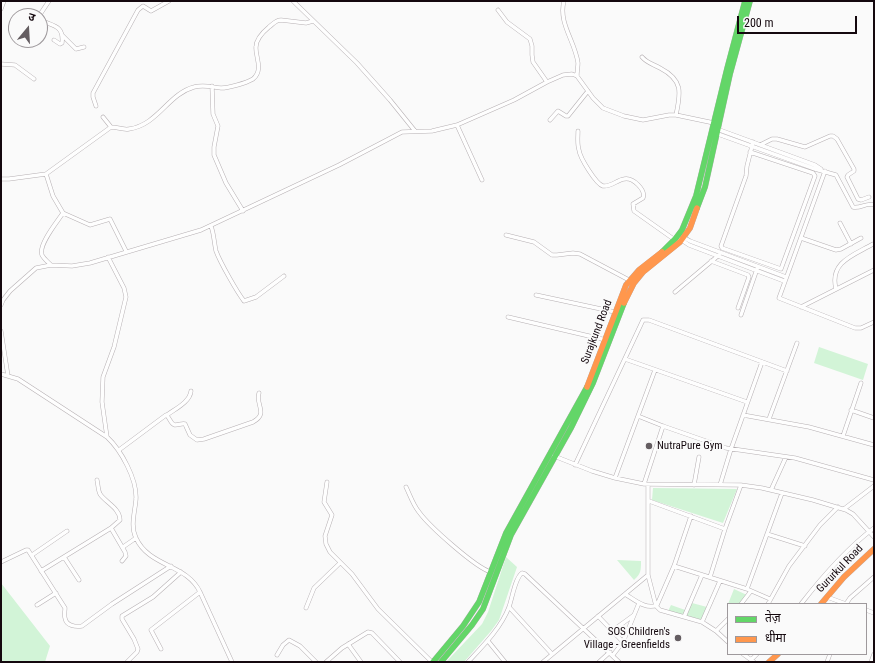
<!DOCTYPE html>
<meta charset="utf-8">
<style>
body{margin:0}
#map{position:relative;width:875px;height:663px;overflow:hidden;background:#fafafa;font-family:"Roboto Condensed","Noto Sans Devanagari",sans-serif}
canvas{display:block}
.frame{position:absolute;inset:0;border:2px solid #14080e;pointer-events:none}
.legend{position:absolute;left:727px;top:603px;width:140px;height:52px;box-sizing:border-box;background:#fafafa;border:1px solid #9e999c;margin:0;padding:5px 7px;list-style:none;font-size:12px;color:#14080e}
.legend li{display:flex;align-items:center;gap:8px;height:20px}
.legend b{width:20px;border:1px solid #9e999c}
.north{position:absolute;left:8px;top:8px;width:40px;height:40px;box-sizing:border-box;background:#fafafa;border:1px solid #9e999c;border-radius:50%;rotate:18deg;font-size:11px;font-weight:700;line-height:16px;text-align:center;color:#14080e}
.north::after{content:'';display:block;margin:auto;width:14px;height:18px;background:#645d61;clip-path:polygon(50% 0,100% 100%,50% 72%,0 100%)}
.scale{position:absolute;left:737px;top:16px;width:120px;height:18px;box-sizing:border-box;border:2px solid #14080e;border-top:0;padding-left:5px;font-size:12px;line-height:14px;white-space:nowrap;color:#14080e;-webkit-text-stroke:3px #fafafa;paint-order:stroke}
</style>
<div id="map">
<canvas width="875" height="663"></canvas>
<div class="frame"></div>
<ul class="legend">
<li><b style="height:5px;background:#63d668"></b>तेज़</li>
<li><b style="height:5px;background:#ff974d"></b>धीमा</li>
</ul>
<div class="north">उ</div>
<div class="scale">200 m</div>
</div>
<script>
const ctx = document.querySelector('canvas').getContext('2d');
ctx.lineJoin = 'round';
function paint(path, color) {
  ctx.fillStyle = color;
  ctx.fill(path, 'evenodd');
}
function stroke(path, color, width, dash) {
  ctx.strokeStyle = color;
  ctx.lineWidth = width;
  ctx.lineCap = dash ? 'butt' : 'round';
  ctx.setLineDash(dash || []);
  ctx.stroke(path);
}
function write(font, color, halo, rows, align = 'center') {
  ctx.font = font + ' "Roboto Condensed",sans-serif';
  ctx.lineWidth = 4;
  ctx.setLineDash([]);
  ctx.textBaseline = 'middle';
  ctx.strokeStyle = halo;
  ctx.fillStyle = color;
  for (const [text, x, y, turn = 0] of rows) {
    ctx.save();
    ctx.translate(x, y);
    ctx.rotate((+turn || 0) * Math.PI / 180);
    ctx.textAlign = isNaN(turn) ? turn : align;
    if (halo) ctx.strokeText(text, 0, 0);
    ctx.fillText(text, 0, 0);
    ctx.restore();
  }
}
const green = new Path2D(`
 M819,347L868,364L863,380L814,363Z
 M653,488L737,489L723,523L652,500Z
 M506,557L517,567L499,620L491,631L464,662H446L482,624L488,612Z
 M617,560L641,561C641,570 641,574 634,580Z
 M1,583L50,646L45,662H1Z
 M734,589L749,596L741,604H728Z
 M692,603L707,607L702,620L668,611L671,605L688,611Z`);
const street = new Path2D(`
 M293,1L357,63L390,100L415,131
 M564,1C558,23 575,41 578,63C578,67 577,71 577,76
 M1,9L4,1
 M498,10L507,22L530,39L532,46V55L533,62L547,82
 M39,16L49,1
 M40,20C53,26 64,25 62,43L60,44L54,40
 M62,35L76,49L84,47
 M642,57C647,63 653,64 660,68C683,80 681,92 676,115
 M1,64L15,65L34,79
 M212,86L213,114L218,126L214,147V155L226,183L243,211
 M96,106L93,97V93L138,10L143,6L151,11L169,1
 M103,117L111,127
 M550,120L558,111L566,116H568L588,91
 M457,125L482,180
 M717,129L815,165L821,169
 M578,131C578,137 577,144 579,150C580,158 596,184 603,186C611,187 617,180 624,179C633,177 646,190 643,198L633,204L634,211L675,240
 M715,133L815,169L836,175L853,207C860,209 867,202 874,205
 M760,145L772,139H777L805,147L830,136H833L837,139L854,169V171L848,175L847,177L858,199L861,200L869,197
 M750,152L813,173L815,176L781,269L722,248L721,246L746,176L747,166L753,142
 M825,171L779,298L855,328H861L874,322
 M46,174L111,127C117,127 122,130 129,129C158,125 168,94 194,87C204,84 211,87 221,88C229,88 246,83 253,79C264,70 255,56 256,47C256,39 263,32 269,27C273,24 276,20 281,20L306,23L313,21
 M1,179H9L46,174L53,196L63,213L90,225L110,219L126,251
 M840,223L851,244
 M211,226C214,234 214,242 216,251C220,262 237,292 244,301L256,297L284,276
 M506,235L534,242L552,255H557L573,253L580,254L629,280
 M683,237L690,241L786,277
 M801,238L836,250L841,249L861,238
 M680,239L689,245L784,281
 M711,261L748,275L749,277L738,308
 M51,265C48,262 44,259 42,255C38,245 57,222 63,213
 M836,289C829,262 854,255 873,244
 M675,292L719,255
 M536,295L615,312
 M1,305L3,300L10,291L36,268L51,265L72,266L90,263L201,230L339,165L402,132L432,131L457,125L514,100L547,82L563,75L572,74L577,76L593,98L603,108L624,116L643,120L669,115H676L714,123
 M801,307L874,270
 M741,315L757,269
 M508,317L606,340
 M1,331L8,376
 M625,359L747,402
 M1,374L18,379L107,437C121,450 137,479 136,499C135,512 130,526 136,538C149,567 187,564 200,592L232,662
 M851,410L874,418
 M167,415C175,409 190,402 191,391
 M743,415L809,427L874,445
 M638,416L663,426L726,448L795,458L849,473L874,480
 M769,419L797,343
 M843,436L861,383
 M107,437L102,402L103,377L114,347L126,297L124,288L108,257
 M119,450L166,415C170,417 170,424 175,425C179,425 182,423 185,424L190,435L197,440L204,439L253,422C269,413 255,405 259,393
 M554,456L592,471L615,478L644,484L741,485L762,488L813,500L846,510L853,514L874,537
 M575,465L643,320H649L787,371
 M615,478L655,370
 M327,482L324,502L332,515L325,536L326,544L330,552L352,574L378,609L432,662
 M644,484L663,426
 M648,485V575L656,606L660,610L702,622L716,631L728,642
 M694,485L699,457
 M720,485L731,449L762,362
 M406,487C410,495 413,505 419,512C429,526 476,568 491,572
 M771,490L786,457
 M649,501L725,529
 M844,509L874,486
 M111,528L125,552L126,556L122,561
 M767,534L805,546
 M123,547L136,538
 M32,555L67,531
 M64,557L79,580
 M1,562L26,550H28L65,608C65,611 64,615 65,618C66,626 76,627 82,626L112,604L171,566
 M674,566L747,589L770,599
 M41,571L111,528L120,520C120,508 105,502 100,494C98,490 98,484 97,480
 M710,577L725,529L741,485
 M747,589L782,493
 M625,594C635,600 646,610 657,605L674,566L691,516
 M827,597L846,604
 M741,604L751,591
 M768,604L789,566L820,525L838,507
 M801,604C822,577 846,549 874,528
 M846,604L850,598L874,577
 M37,605L56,593
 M509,607L552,654
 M306,608L314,588L340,563
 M866,610L874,613
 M598,616L623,642
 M684,617L702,575
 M702,622L720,581
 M612,631L634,615
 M716,631L728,619
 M488,641L505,662
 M348,644L361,662
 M161,649L151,630L200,592
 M743,654L754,662
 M277,655L283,645L289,640L300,646L316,662
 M613,655L623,642L639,603
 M751,660L757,654
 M127,662L137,652L138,649L134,639L122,619V616L153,597L181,572
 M326,662L342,648L368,632L372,633L400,662
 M468,662C483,646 501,628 509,607C512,599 515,578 522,573L525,574L619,662
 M543,662L648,575
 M599,662L610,652
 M827,662L830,654
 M871,662L874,654`);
const fast = new Path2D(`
 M697,208L705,187L730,74L750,1
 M662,252L676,238L682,230L696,196L727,69L745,1
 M433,662L463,626L479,602L506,533L587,387
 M441,662L472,625L483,609L511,535L571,428L593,383L624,303`);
const slow = new Path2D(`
 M624,303L634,283L643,272L680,242L690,228L697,208
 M587,387L626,285L639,270L662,252
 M821,604L844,577L874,549
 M769,662L778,654`);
const markers = [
 [649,446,4,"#645d61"],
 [678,638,4,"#645d61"]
];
const streetNames = [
 ["Surajkund Road",597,332,-69],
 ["Gururkul Road",840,569,-46]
];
const poiNames = [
 ["NutraPure Gym",657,446],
 ["SOS Children's",670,632,"right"],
 ["Village - Greenfields",670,645,"right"]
];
paint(green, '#d2f4d7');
stroke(street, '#b6b0b3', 4.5);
stroke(fast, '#b6b0b3', 6);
stroke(slow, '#b6b0b3', 6);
stroke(street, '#fefefe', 3.5);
stroke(fast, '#63d668', 5.5);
stroke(slow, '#ff974d', 5.5);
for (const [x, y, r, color] of markers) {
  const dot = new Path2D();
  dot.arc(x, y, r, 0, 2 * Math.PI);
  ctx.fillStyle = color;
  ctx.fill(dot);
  stroke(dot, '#fafafa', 1.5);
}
write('11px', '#14080e', '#fafafa', streetNames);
write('11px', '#14080e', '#fafafa', poiNames, 'left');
</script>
